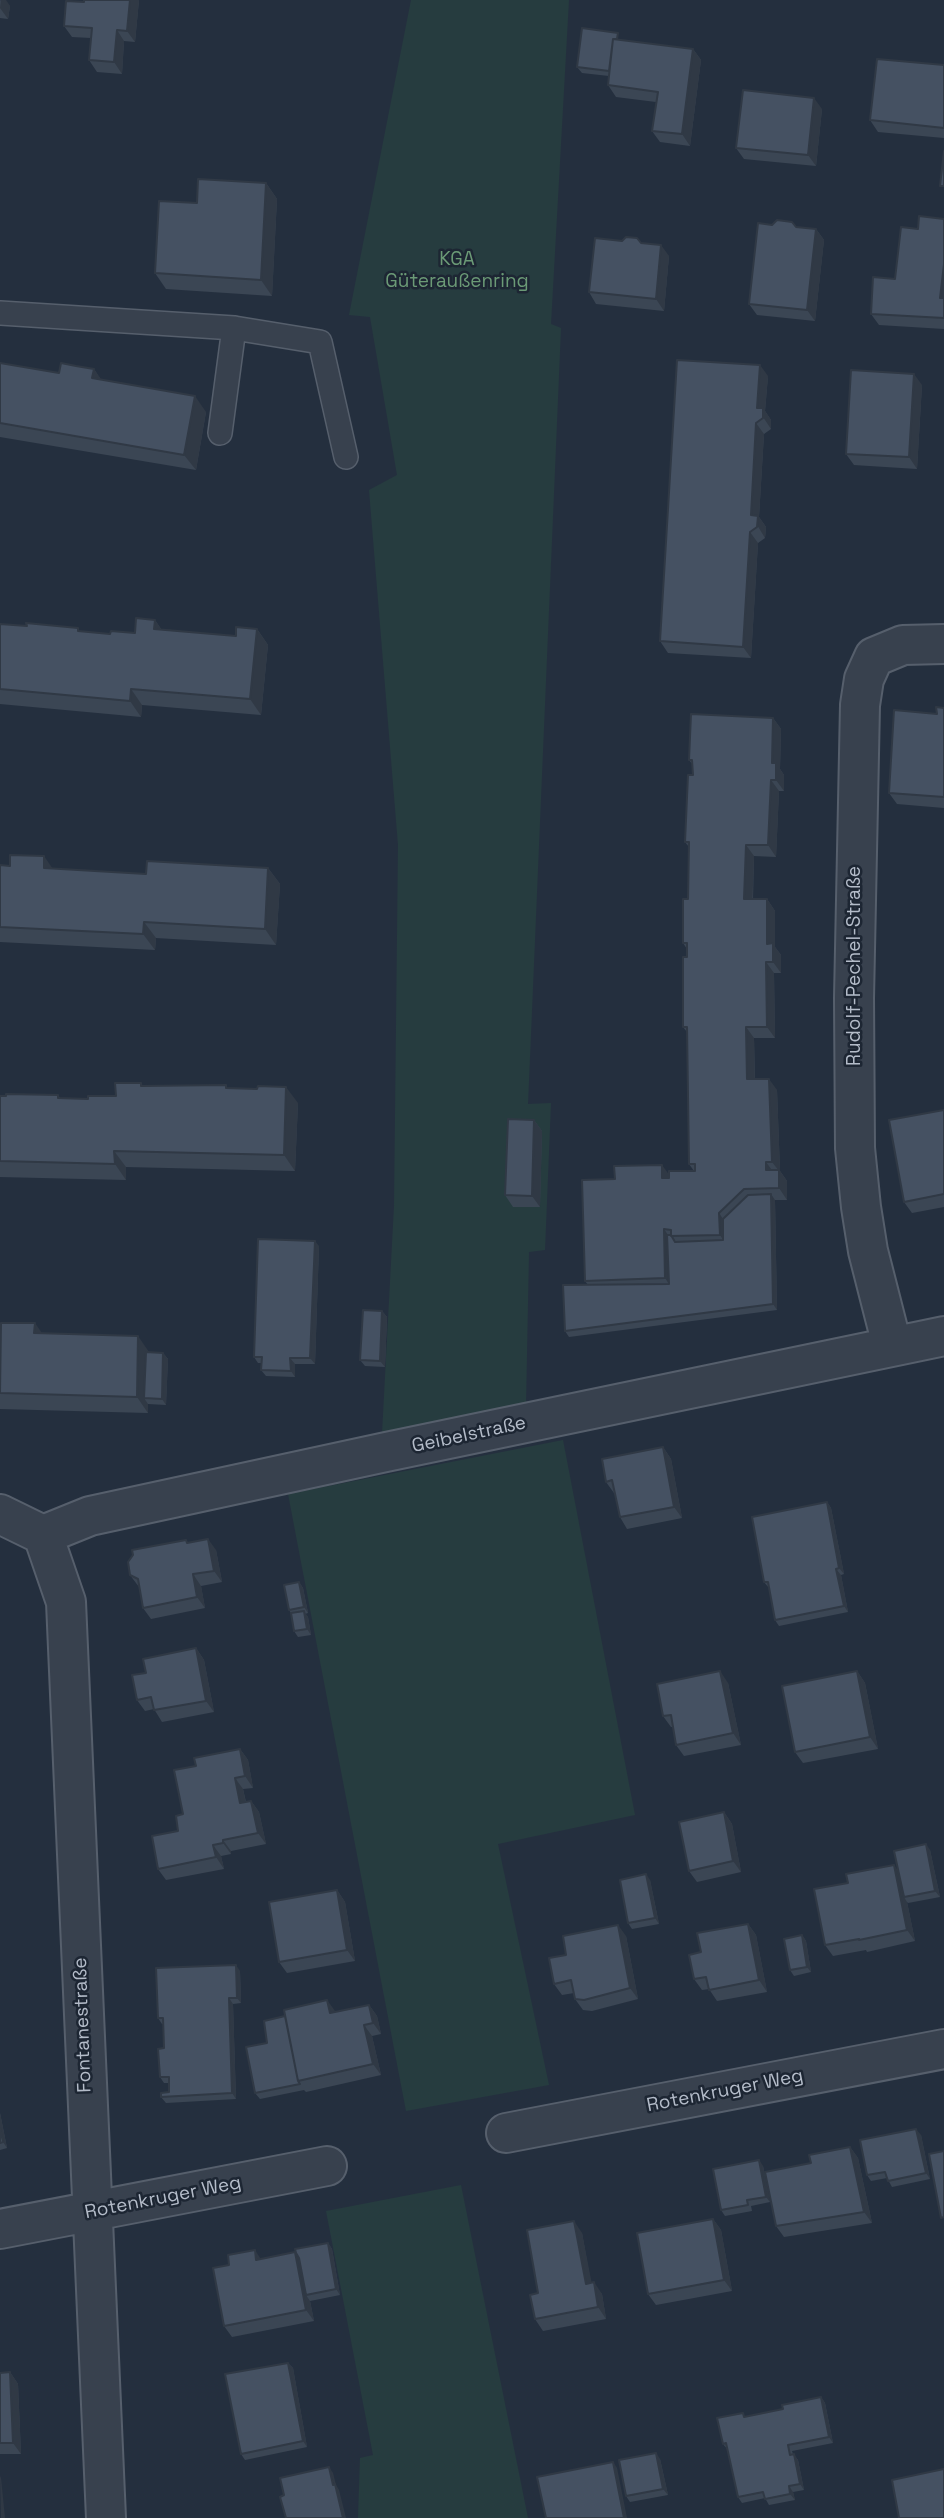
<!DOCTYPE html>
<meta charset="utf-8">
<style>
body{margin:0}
canvas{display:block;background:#242f3e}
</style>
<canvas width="944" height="2518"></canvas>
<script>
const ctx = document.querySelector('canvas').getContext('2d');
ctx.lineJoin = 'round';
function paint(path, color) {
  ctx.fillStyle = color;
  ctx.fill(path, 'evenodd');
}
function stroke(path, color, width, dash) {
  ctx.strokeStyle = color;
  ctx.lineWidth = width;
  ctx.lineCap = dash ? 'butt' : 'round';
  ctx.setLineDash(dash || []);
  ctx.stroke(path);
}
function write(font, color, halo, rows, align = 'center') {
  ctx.font = font + ' "Space Grotesk",sans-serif';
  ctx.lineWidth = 5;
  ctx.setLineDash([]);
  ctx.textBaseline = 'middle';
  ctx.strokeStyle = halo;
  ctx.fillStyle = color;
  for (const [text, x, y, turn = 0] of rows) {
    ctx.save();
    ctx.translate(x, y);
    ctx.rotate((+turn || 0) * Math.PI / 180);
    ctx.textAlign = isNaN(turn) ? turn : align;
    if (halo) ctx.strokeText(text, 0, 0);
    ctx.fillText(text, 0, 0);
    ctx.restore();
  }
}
const green = new Path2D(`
 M411,0H569L551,324L561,328L528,1104L551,1103L545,1250L529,1252L526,1405L382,1434L394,1206L398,845L369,490L397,475L370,317L349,315Z
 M563,1440L635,1815L498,1844L549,2085L406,2111L288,1494Z
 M461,2185L528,2518H358L360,2458L373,2455L326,2211Z`);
const service = new Path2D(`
 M0,313L234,328L320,342L346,457
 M220,433L234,328`);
const minor = new Path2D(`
 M892,1345L868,1251L861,1207L855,1148L854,998L860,705L864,679L874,657L903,645L944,644
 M0,1514L43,1535L90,1516L386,1452L944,1336
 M43,1535L66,1602L106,2518
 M506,2133L944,2049
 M0,2229L327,2166`);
const wall = new Path2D(`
 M0,0L10,6L8,19L0,18Z
 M84,0H139L135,42L124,41L122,74L97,72L89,60L91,38L72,37L64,26L84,2Z
 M622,39V40L693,49L701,60L690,146L660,142L652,131L656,102L616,97L608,85L609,76L582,73L577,67Z
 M944,65V138L878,132L870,120Z
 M822,109L816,166L744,159L736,148Z
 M266,183L277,199L272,296L166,289L155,273L197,203Z
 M944,219V329L879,325L871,314L895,279L918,229Z
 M796,227L816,229L824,240L815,321L757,315L749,304Z
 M641,243L669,256L664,311L596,304L589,292Z
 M0,363L59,373L94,369L101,380L206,412L196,470L0,437Z
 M768,376L765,411L771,420V429L764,434L759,517L766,527L765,538L758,543L751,658L668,653L660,641Z
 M922,385L917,469L854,465L846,454Z
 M155,620L161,629L236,636L257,629L268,645L261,715L142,705L141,717L0,704V624L110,634L135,633Z
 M944,708V808L897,804L889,793L937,714Z
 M773,718L781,729L780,769L784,775V791H779L776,857L754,856L753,899H767L775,911V947L781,955V973H774L775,1038H754L755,1079L777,1090L780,1171L787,1181V1200H775L777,1310L569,1337L565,1331L588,1285L585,1281L669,1175L694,1171L689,1164L687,1032L683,1027L687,949L683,943L688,899L689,847L685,842L693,775V765L689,760Z
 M0,865L146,874L268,868L280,884L276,945L156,938L155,950L0,942Z
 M141,1083L143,1086L228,1088L298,1103L295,1171L126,1167V1180L0,1177V1096L58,1095L60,1098L88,1099L116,1096Z
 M944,1110V1207L912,1213L904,1202Z
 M534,1120L542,1131L540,1207H513L505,1195Z
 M319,1246L315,1364H295V1377L266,1376L261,1370L262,1363H258L254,1357Z
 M382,1311L387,1317L385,1367L365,1366L360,1360Z
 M0,1332L42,1334L149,1352L163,1353L168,1359L166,1405L148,1404V1413L0,1409Z
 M663,1447L671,1459L682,1518L627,1529L620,1517L615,1493H614L606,1482Z
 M827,1502L831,1508L844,1574L841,1575L848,1612L779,1626L775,1620L769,1588L764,1582Z
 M188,1543L216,1550L222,1582L201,1586L205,1608L151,1619L143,1608L139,1587L130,1575Z
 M299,1582L303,1588L308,1613L305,1614L308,1617L311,1635L298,1637L294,1631L291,1613L289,1610Z
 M196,1648L204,1660L214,1712L162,1722L154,1709L145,1711L137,1700L146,1673Z
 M857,1671L865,1683L878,1749L803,1763L795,1752Z
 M728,1683L741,1745L684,1756L676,1745L673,1727H671L663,1716Z
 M240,1749L248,1760L253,1788L243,1789L246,1802L251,1801L259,1812L266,1844L231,1851V1854L221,1856L224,1869L166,1880L158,1869L178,1831L196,1766Z
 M724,1812L732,1824L741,1872L697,1882L689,1871Z
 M930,1850L940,1897L908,1903L907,1902L915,1941L867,1952L866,1950L833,1956L825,1945L848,1883L898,1870Z
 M650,1880L659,1924L632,1929L628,1923Z
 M337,1890L345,1902L355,1961L287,1973L279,1962Z
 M748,1924L756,1935L767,1992L717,2001L709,1989L702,1990L694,1979L701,1952Z
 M802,1935L806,1941L811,1972L794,1976L790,1970Z
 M626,1936L638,1999L592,2011L583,2010L575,1999L574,1993L562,1995L554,1984L566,1955Z
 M240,1971L241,2003L233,2004L236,2099L166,2103L161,2097L169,2092V2083H164L160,2077L164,2048L163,2024H162L158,2018Z
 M369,2005L377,2016L381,2034L372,2036L381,2075L306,2092L304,2090L260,2099L255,2093L267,2043L335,2012Z
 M0,2113L7,2148L0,2150Z
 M921,2135L930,2179L892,2187L887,2178L871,2181L867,2175Z
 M850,2147L858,2158L872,2223L784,2237L776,2226L811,2163Z
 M763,2166L770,2202L751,2206L752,2211L725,2216L721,2210Z
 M713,2219L721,2230L732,2291L656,2305L648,2294Z
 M582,2233L591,2283L602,2294L606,2319L543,2331L535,2319L538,2293Z
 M328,2243L332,2249L340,2295L310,2301L314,2321L232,2337L224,2326L261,2259L295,2252Z
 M288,2363L293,2368L307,2447L245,2460L241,2454Z
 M10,2372L18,2384L21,2454H0V2471V2373Z
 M821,2397L825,2403L833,2443L792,2451L793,2454L798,2460L804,2490L793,2492L795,2500L769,2505L765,2498L742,2503L738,2497L728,2450L723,2444L745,2417L783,2409Z
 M660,2459L668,2495L630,2502L626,2496Z`);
const shadedWall = new Path2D(`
 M1,0H6L10,6L8,19L0,8Z
 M130,0H139L135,42L127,31Z
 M117,30L124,41L122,74L114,62Z
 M693,49L701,60L690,146L682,134Z
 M814,98L822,109L816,166L808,155Z
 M266,183L277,199L272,296L261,280Z
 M816,229L824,240L815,321L807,310Z
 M661,245L669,256L664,311L656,299Z
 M944,264V303L940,298Z
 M760,365L768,376L765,411L771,420V429L757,408Z
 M94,369L105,385L92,378Z
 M914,374L922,385L917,469L909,457Z
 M195,396L206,412L196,470L184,455Z
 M756,423L764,434L759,517L766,527L765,538L751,515Z
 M750,532L758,543L751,658L743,647Z
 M155,620L166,636L154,629Z
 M257,629L268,645L261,715L250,699Z
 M131,689L142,705L141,717L130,701Z
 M773,718L781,729L780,769L784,775V791L776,780L772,763Z
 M771,780L779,791L776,857L768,845Z
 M746,845L754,856L752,910L744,899Z
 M44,856L55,872L44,868Z
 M268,868L280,884L276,945L265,929Z
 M767,899L775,911V947L781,955V973L773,962L767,944Z
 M144,922L156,938L155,950L143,934Z
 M766,962L774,973L775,1038L767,1027Z
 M746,1027L754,1038L755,1091L747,1079Z
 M769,1079L777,1090L780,1171L787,1181V1200L779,1188V1171L772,1162Z
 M286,1087L298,1103L295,1171L284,1155Z
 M534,1120L542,1131L540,1207L532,1196Z
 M114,1151L126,1167V1180L115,1164Z
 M766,1162L774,1173L766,1170Z
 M662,1165L670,1176V1190L662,1178Z
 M771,1194L775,1200L777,1310L773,1304Z
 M719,1213L727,1225V1246L720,1235Z
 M664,1229L672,1241L673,1290L665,1278Z
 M315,1241L319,1246L315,1364L310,1358Z
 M382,1311L387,1317L385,1367L380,1361Z
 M35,1323L46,1339L34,1333Z
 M138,1336L149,1352L144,1398L148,1404V1413L137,1397Z
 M163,1353L168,1359L166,1405L162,1399Z
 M290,1358L295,1364V1377L291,1371Z
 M663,1447L671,1459L682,1518L674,1507Z
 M827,1502L831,1508L844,1574L839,1568Z
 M208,1539L216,1550L222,1582L214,1571Z
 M836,1569L841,1575L848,1612L844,1606Z
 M193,1574L201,1586L205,1608L197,1597Z
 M299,1582L303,1588L308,1613L304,1607Z
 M304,1611L308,1617L311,1635L307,1629Z
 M196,1648L204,1660L214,1712L206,1701Z
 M720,1671L728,1683L741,1745L733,1733Z
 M857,1671L865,1683L878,1749L870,1737Z
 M240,1749L248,1760L253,1788L245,1776Z
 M235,1778L243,1789L248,1814L240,1803Z
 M251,1801L259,1812L266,1844L258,1833Z
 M724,1812L732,1824L741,1872L733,1861Z
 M223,1840L231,1851V1854L223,1843Z
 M926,1844L930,1850L940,1897L935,1891Z
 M213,1845L221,1856L224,1869L216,1857Z
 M894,1865L902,1876L904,1897L907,1902L915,1941L907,1930Z
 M646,1874L650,1880L659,1924L655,1918Z
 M337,1890L345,1902L355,1961L347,1950Z
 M748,1924L756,1935L767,1992L759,1980Z
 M618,1925L626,1936L638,1999L630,1988Z
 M802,1935L806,1941L811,1972L807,1967Z
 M236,1965L240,1971L241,2003L237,1998Z
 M229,1998L233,2004L236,2099L232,2093Z
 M327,2000L335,2011L337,2024L330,2013Z
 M369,2005L377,2016L381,2034L373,2023Z
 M364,2025L372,2036L381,2075L373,2064Z
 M0,2113L7,2148L3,2142L0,2128Z
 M916,2129L921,2135L930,2179L926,2173Z
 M850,2147L858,2158L872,2223L864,2212Z
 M759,2160L763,2166L770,2202L766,2197Z
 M713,2219L721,2230L732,2291L724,2280Z
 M574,2221L582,2233L594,2295L586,2284Z
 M328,2243L332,2249L340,2295L336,2289Z
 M255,2250L262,2261L256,2260Z
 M295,2252L303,2264L306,2295L310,2301L314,2321L306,2310Z
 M594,2282L602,2294L606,2319L598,2307Z
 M288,2363L293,2368L307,2447L303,2441Z
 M10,2372L18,2384L21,2454L13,2443Z
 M821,2397L825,2403L833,2443L829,2437Z
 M656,2453L660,2459L668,2495L663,2489Z
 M794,2454L798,2460L804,2490L800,2484Z
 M613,2462L617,2468L627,2518H624Z
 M329,2467L333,2473L336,2485L339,2490L346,2518H343Z
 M0,2476L1,2478L5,2518H1Z
 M789,2486L793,2492L795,2500L790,2494Z`);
const building = new Path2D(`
 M84,0H130L127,31L117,30L114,62L89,60L92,28L64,26L66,1L84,2Z
 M582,28L618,33L617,39H613L609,71L577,67Z
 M613,39L693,49L682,134L652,131L658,92L608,85Z
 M877,59L944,65V128L870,120Z
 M743,90L814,98L808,155L736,148Z
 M944,151V186H940Z
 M198,179L266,183L261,280L155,273L159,201L197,203Z
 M919,216L944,219V264L940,298H944V318L871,314L873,277L895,279L901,227L918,229Z
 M777,220L792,222L796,227L816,229L807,310L749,304L758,223L772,225Z
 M626,237L637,238L641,243L661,245L656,299L589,292L595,238L622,241Z
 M677,360L760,365L757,408H763V418L756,423L751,515L758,516L757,527L750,532L743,647L660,641Z
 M0,363L59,373L61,363L76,366L94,369L92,378L195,396L184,455L0,423Z
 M851,370L914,374L909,457L846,454Z
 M136,618L155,620L154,629L236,636V627L257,629L250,699L131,689L130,701L0,689V624L27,626L26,623L78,628V631L110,634L111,631L135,633Z
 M936,707L944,708V797L889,793L894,710L937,714Z
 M691,714L773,718L772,763H776V780H771L768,845H746L744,899H767V944L773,943V962H766L767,1027H746L747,1079H769L772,1162H766V1170H779V1188L744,1189L719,1213L720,1235L671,1236V1230L664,1229L665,1278L585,1281L582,1180L615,1179L614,1166L662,1165V1178H669V1171H695V1164H689L687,1027H683V957H687V943H683V899H688L689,842H685L688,775H693L692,760H689Z
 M10,855L44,856V868L146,874L147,861L268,868L265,929L144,922L143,934L0,927V865L10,866Z
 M115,1083H141V1086L226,1085V1088L257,1089L258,1086L286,1087L284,1155L114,1151L115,1164L0,1161V1096H6V1094L58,1095V1098L88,1099V1096H116Z
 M944,1110V1194L904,1202L889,1120Z
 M508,1119L534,1120L532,1196L505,1195Z
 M771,1194L773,1304L565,1331L563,1285L669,1284L667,1235H671L675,1242L723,1240V1219L748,1195Z
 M258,1239L315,1241L310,1358H290L291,1371L261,1370L262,1357H254Z
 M363,1310L382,1311L380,1361L360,1360Z
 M1,1323H35L34,1333L138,1336L137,1397L0,1393Z
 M146,1352L163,1353L162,1399L144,1398Z
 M663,1447L674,1507L620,1517L612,1480L606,1482L602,1459Z
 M827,1502L839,1568L836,1569L844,1606L775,1620L768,1582H764L752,1517Z
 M208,1539L214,1571L193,1574L197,1597L143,1608L138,1579L130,1575L128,1562L133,1555L132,1550L186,1540L187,1543Z
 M299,1582L304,1607L289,1610L284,1585Z
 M304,1611L307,1629L294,1631L291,1613Z
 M196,1648L206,1701L154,1710L151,1697L137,1700L132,1675L146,1673L143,1659Z
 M720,1671L733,1733L676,1745L671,1715L663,1716L657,1684Z
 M857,1671L870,1737L795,1752L782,1686Z
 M240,1749L245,1776L235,1778L240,1803L251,1801L258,1833L223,1840V1843L213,1845L216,1857L158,1869L152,1836L178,1831L176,1816L183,1814L174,1770L196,1766L194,1758Z
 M724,1812L733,1861L689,1871L679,1822Z
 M926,1844L935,1891L904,1897L894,1851Z
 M894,1865L907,1930L859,1940V1939L825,1945L814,1889L848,1883L846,1874Z
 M646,1874L655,1918L628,1923L620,1880Z
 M337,1890L347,1950L279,1962L269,1902Z
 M748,1924L759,1980L709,1990L706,1977L694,1979L689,1955L701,1952L697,1933Z
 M618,1925L630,1988L584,2000L575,1999L571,1980L554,1984L549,1958L566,1955L563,1936Z
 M802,1935L807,1967L790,1970L784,1939Z
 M236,1965L237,1998H229L232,2093L161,2097V2093L169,2092V2077H160L158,2049L164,2048L163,2018H158L156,1968Z
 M327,2000L330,2013L369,2005L373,2023L364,2025L373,2064L298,2081L284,2010Z
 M285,2016L298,2081L300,2084L255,2093L246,2047L267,2043L264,2021Z
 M0,2128L3,2142L0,2143Z
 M916,2129L926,2173L888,2181L885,2172L867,2175L860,2140Z
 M850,2147L864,2212L776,2226L765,2172L811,2163L809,2155Z
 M944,2151V2217L941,2218L929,2154Z
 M759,2160L766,2197L747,2200L748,2205L721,2210L713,2169Z
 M713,2219L724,2280L648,2294L637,2233Z
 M574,2221L586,2284L594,2282L598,2307L535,2319L530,2295L538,2293L527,2230Z
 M328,2243L336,2289L306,2295L299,2258L296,2253L295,2249Z
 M255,2250L256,2260L295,2252L306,2310L224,2326L213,2268L229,2265L228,2255Z
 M288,2363L303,2441L241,2454L225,2374Z
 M10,2372L13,2443H0V2373Z
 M821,2397L829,2437L788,2445L790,2455L794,2454L800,2484L789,2486L790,2494L765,2499L763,2492L738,2497L726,2443L723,2444L717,2418L743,2413L744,2417L783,2409L782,2405Z
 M656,2453L663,2489L626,2496L619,2460Z
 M613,2462L624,2518H546L537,2477Z
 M329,2467L333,2485L335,2484L343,2518H286L280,2497L284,2495L280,2478Z
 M944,2469V2518H899L892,2480Z`);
const parkNames = [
 ["KGA",457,260],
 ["Güteraußenring",457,282]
];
const streetNames = [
 ["Rudolf-Pechel-Straße",855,966,-90],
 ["Geibelstraße",469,1435,-12],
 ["Fontanestraße",83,2025,-92],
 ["Rotenkruger Weg",725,2091,-11],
 ["Rotenkruger Weg",163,2198,-11]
];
paint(green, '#263c3f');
stroke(service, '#565f6c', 26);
stroke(minor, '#565f6c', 42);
stroke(service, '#38414e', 23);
stroke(minor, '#38414e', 38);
paint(wall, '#3b4654');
paint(shadedWall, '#303945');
paint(building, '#455162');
stroke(building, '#303945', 2);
write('19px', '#6b9a76', '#1d2633', parkNames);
write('19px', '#b4bcc9', '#1d2633', streetNames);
</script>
